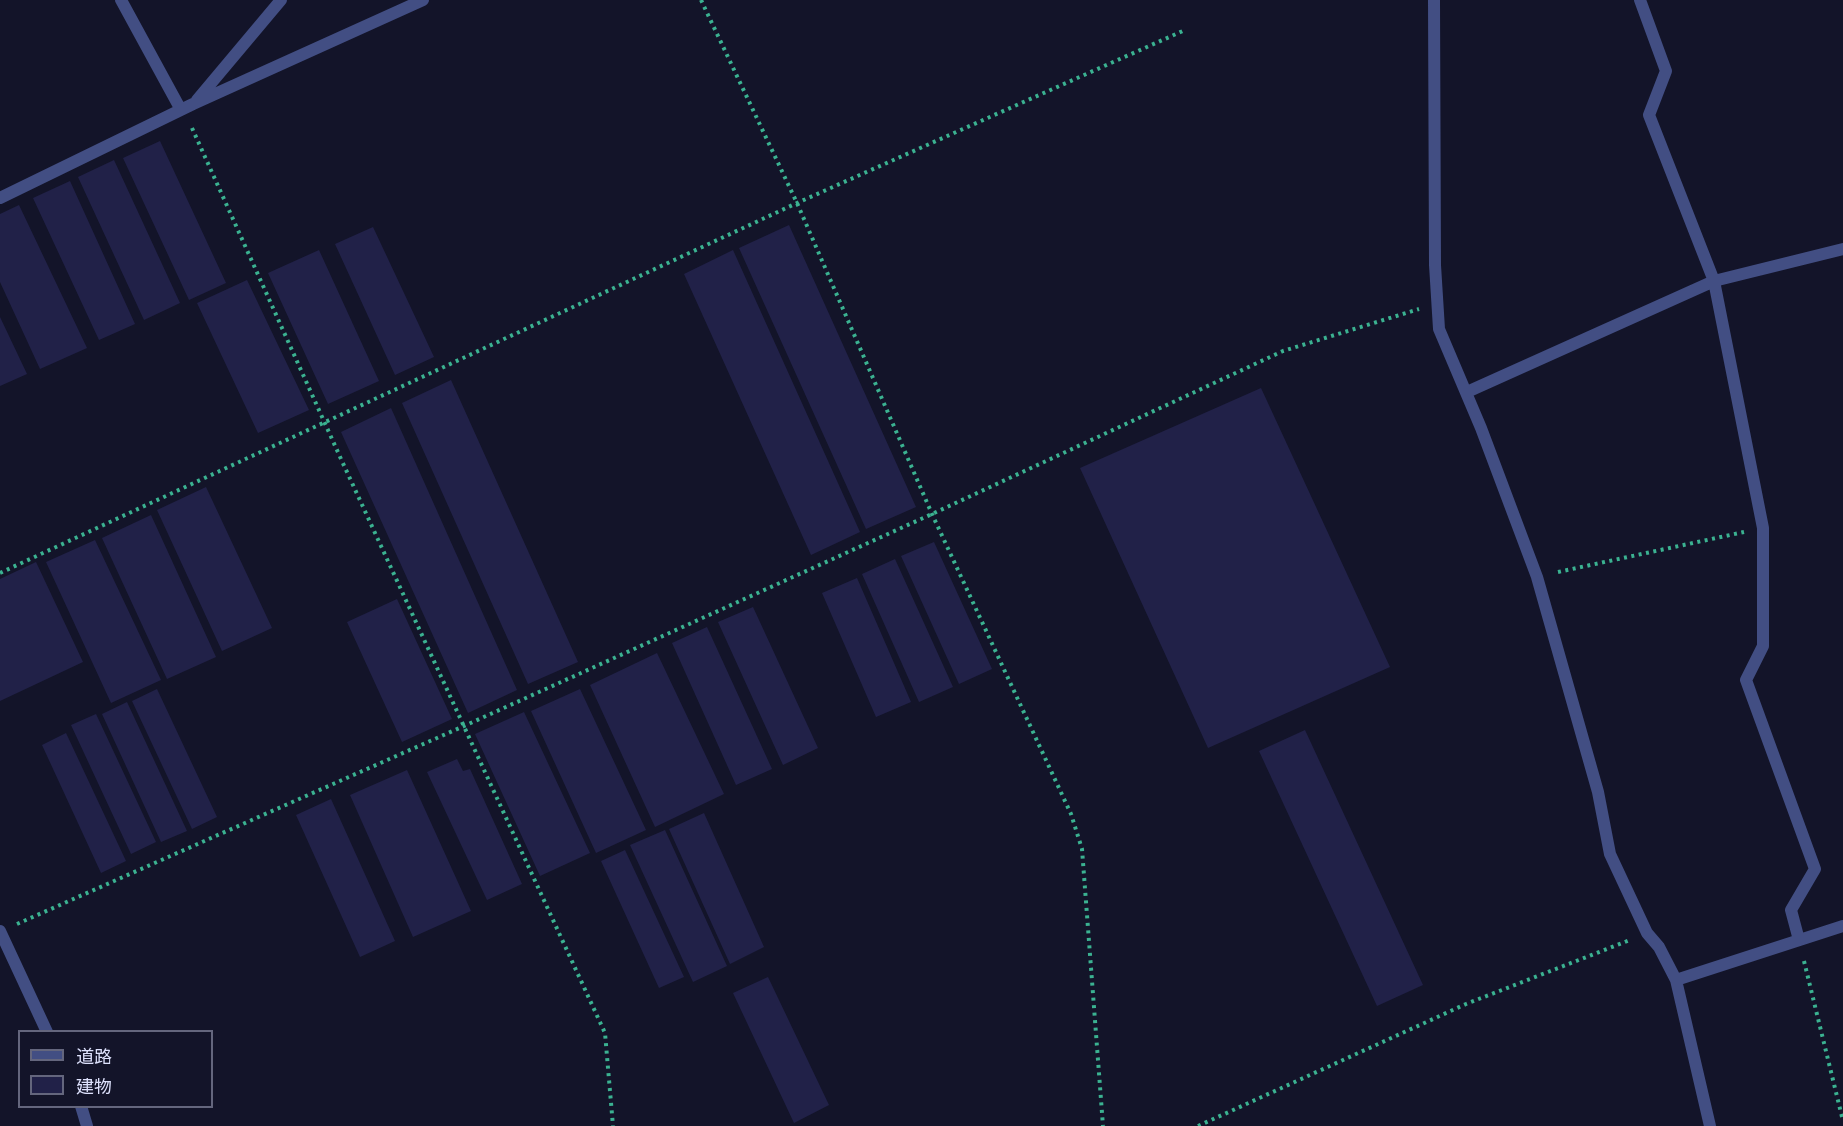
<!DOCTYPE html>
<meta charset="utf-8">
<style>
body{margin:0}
#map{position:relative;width:1843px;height:1126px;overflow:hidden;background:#131429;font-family:Montserrat,"Noto Sans JP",sans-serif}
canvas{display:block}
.legend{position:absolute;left:18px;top:1030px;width:195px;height:78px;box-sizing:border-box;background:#131429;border:2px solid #64667d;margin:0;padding:8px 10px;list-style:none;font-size:18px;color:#dde1fc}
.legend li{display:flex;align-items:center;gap:12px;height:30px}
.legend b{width:30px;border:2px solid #64667d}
</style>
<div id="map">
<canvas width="1843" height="1126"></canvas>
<ul class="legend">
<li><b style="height:8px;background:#424e83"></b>道路</li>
<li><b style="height:16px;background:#212148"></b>建物</li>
</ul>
</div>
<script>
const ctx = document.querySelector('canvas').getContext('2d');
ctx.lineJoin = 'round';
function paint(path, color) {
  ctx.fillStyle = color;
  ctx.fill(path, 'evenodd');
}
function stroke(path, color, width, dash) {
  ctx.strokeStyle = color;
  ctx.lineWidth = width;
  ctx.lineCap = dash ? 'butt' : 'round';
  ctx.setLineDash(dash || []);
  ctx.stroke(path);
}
const building = new Path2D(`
 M160,141L226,283L189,300L123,158Z
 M114,160L180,303L144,320L78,177Z
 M70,181L135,324L99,340L33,198Z
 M19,205L87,348L40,369L0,282V214Z
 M789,225L916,507L866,529L739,248Z
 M373,227L434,357L395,375L335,244Z
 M319,250L379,381L328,404L268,273Z
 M733,250L860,532L811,555L684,274Z
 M247,280L309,410L258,433L197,303Z
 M0,317L27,374L0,386Z
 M451,380L578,662L528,684L402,403Z
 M1261,388L1390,667L1208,748L1080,468Z
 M391,408L517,690L468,713L341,432Z
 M206,487L272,628L222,651L157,510Z
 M151,515L216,657L167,679L102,538Z
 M95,540L161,680L111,703L46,562Z
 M934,542L992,669L959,684L901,556Z
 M895,559L953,687L919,702L862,574Z
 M36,562L83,662L0,701V579Z
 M857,578L911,702L876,717L822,593Z
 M397,599L452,719L402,742L347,622Z
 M753,607L818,748L783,765L718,622Z
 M707,627L772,769L736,785L672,643Z
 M657,653L724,794L655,827L590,685Z
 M157,689L217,817L192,829L132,701Z
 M580,689L646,830L596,853L531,711Z
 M127,702L187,831L161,842L102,714Z
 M524,712L590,853L540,876L475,734Z
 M96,714L156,842L131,854L71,725Z
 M1305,730L1423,985L1377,1006L1259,751Z
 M66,733L126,861L101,873L42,745Z
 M457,759L463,771L470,769L522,884L487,900L427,772Z
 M407,770L471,911L413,937L350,795Z
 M331,799L395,941L360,957L296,815Z
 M704,813L764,947L730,964L669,829Z
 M665,830L727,966L693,982L630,845Z
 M625,850L684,977L659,988L601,861Z
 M768,977L829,1105L794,1123L733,993Z`);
const path = new Path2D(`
 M701,0L797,203L932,514L1071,814L1082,849L1103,1126
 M192,128L341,459L605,1033L613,1126
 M1558,572L1744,532
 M0,573L797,203L1185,30
 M17,924L464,726L932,514L1283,351L1419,309
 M1804,961L1843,1121
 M1198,1126L1466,1004L1630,940`);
const minor = new Path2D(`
 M121,0L181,110
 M1434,0L1435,265L1439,329L1481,428L1537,577L1598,792L1610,854L1647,933L1659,947L1676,980L1710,1126
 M1640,0L1666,71L1649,115L1714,281L1763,528V646L1746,680L1815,869L1791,910L1799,940
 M197,100L281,0
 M0,198L193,104L423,0
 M1467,392L1714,281L1843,249
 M0,931L47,1032
 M1676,980L1843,926
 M81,1106L87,1126`);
paint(building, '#212148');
stroke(path, '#3bb291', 4, [3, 4.5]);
stroke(minor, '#424e83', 12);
</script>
